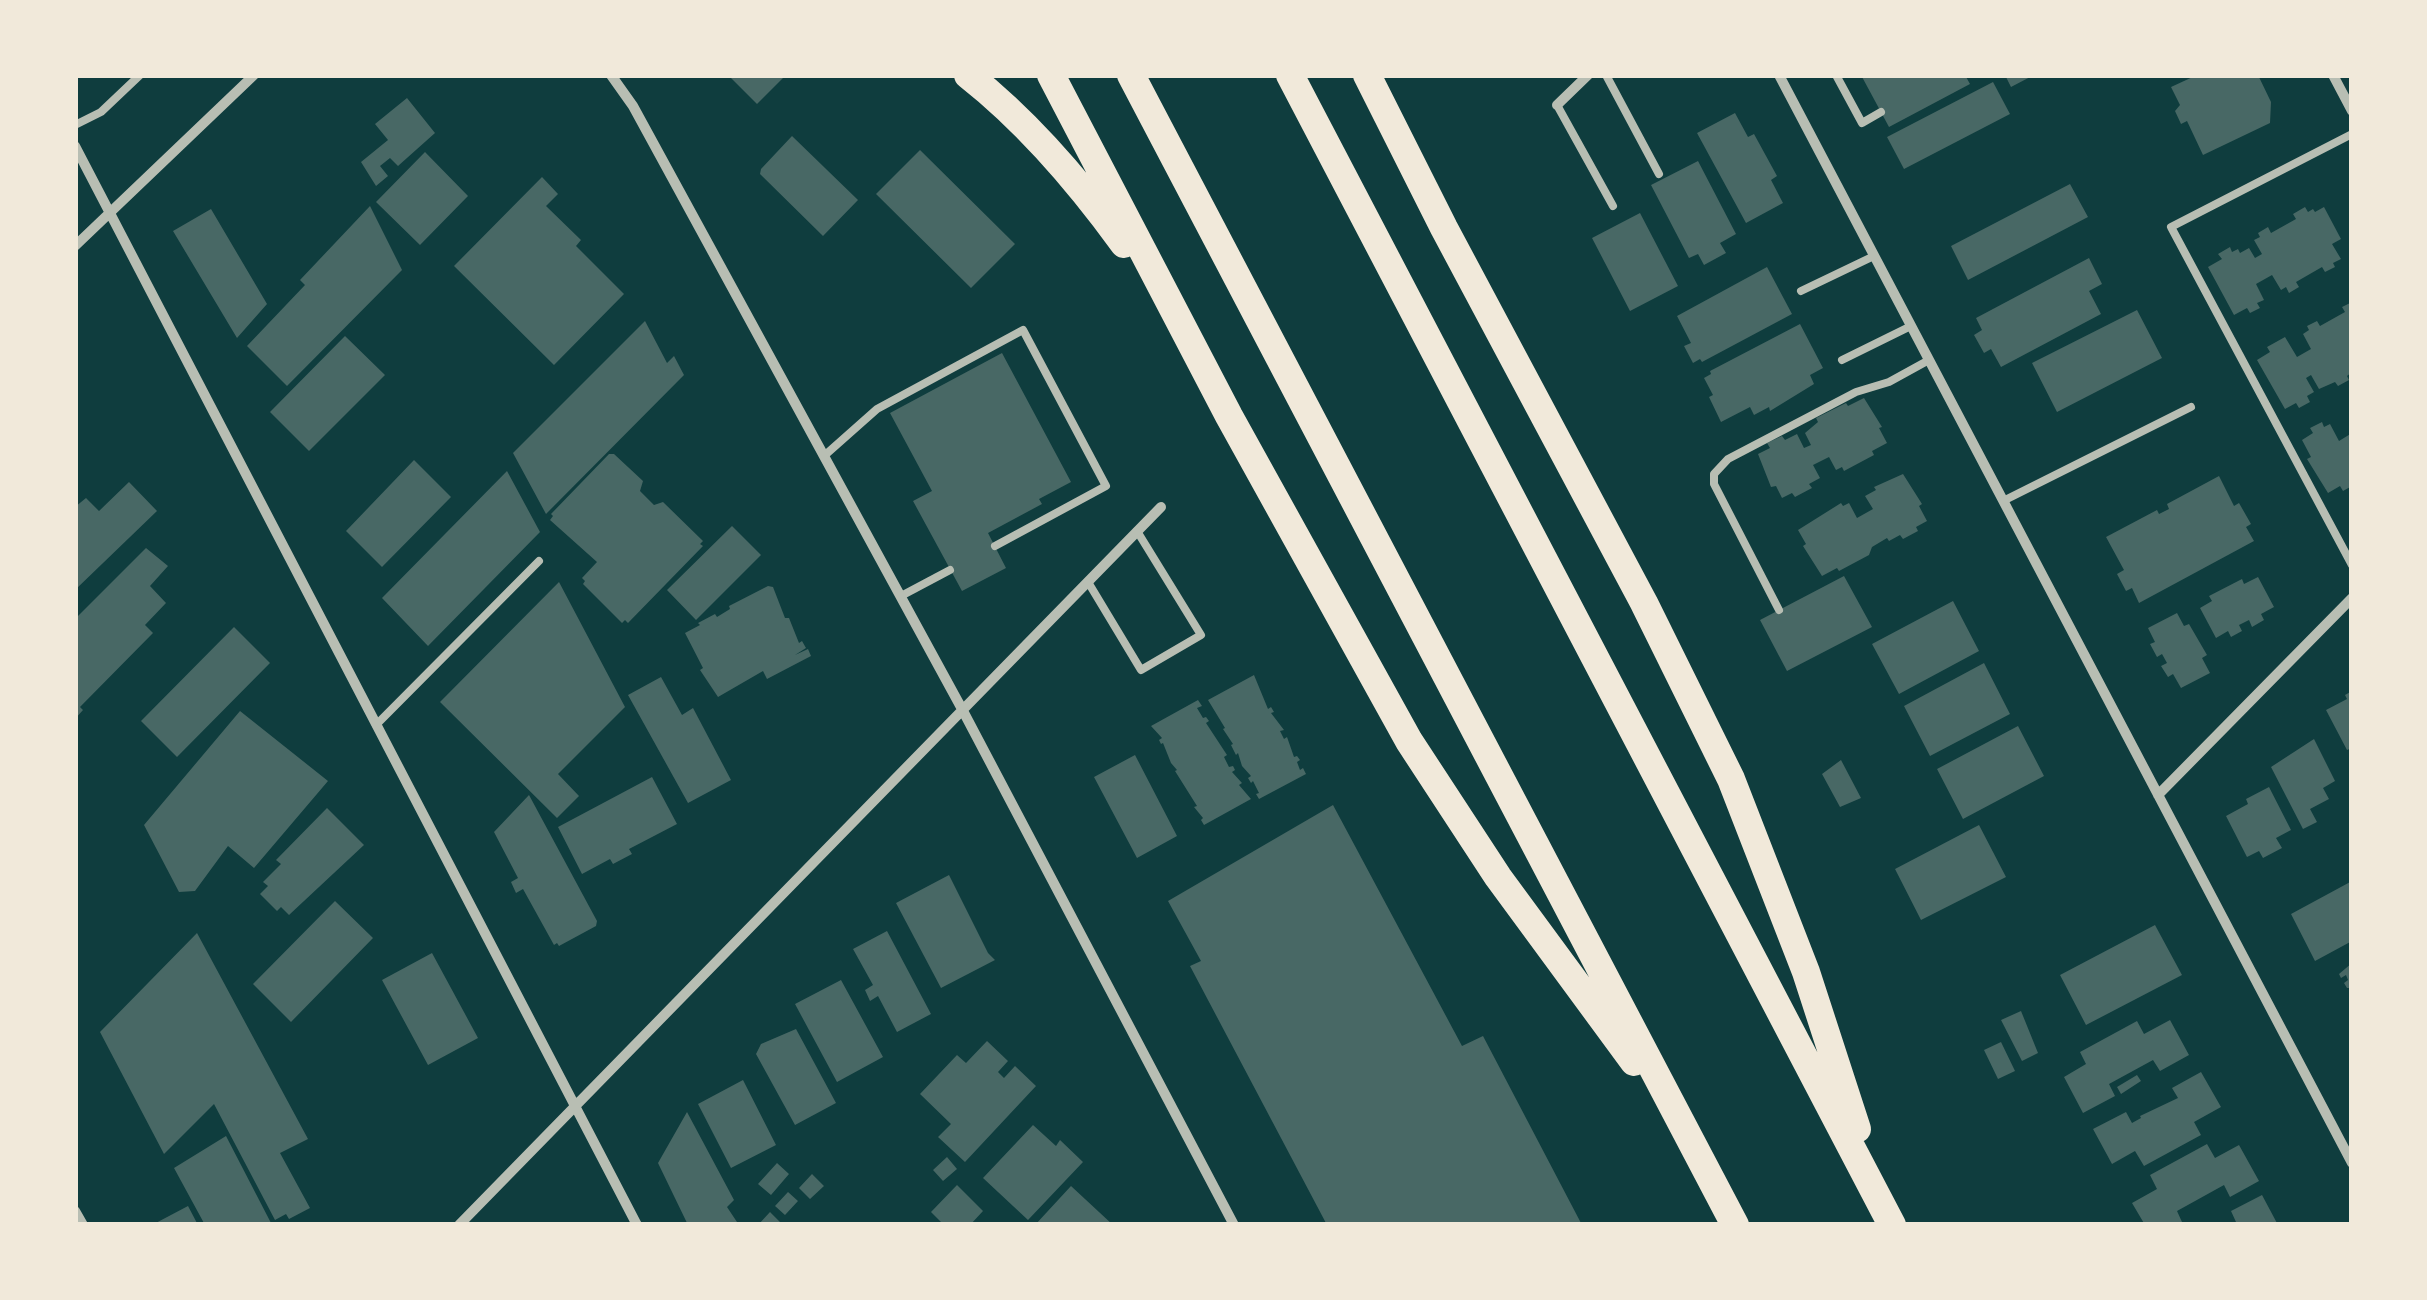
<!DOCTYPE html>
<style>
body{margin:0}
#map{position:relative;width:2427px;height:1300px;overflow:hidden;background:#0f3d3e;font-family:"Sofia Sans Condensed",sans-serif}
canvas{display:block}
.frame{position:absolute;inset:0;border:78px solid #f1e9da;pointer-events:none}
</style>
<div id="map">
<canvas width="2427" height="1300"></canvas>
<div class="frame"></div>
</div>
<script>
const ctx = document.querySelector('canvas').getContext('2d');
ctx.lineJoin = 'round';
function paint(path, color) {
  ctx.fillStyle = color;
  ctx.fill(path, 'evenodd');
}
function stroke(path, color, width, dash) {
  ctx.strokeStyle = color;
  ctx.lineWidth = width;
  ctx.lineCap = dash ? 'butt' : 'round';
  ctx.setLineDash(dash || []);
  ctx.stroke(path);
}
const building = new Path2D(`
 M728,75H786L757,104Z
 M1861,75H1965L1970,84L1889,127Z
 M2005,75H2034L2011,87Z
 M2197,75H2258L2271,102L2270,123L2203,155L2187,121L2181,124L2175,111L2180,105L2171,87Z
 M1993,82L2010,114L1904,169L1887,137Z
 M407,98L435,133L398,166L390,158L380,166L388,176L376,186L361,162L388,140L375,124Z
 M1735,113L1748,137L1754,134L1777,176L1771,180L1783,203L1746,223L1697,133Z
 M792,136L858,200L823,236L760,174L761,169Z
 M920,150L1015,244L971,288L876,194Z
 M425,152L468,196L420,245L376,202Z
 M1698,161L1736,234L1720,243L1726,253L1704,265L1698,254L1689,258L1651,185Z
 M542,177L558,194L546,206L581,240L576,246L624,294L554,365L454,266Z
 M2070,184L2088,217L1968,280L1951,246Z
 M370,206L402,270L287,386L247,346L305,285L300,280Z
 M2305,207L2308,212L2313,209L2315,212L2324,207L2341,239L2332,244L2341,259L2333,263L2335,267L2325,272L2322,267L2296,282L2299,287L2289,293L2286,287L2281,290L2272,275L2256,284L2264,300L2257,303L2260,308L2250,313L2247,308L2234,315L2208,267L2222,259L2218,254L2230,247L2232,252L2238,249L2240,253L2249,248L2255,258L2262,254L2254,240L2260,237L2258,233L2268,227L2271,233L2296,219L2293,214Z
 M211,209L267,304L237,338L173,231Z
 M1640,213L1678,286L1630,311L1592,238Z
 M2089,258L2102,284L2089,291L2101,314L2001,367L1991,349L1984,353L1974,335L1982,330L1976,318Z
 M1767,267L1792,314L1702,362L1700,359L1693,363L1684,346L1691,343L1677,316Z
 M2352,302V372L2347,376L2349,380L2338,386L2335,382L2319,389L2311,375L2306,378L2314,392L2307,396L2310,402L2299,408L2296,403L2285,409L2257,360L2270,352L2267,347L2285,337L2297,357L2311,349L2303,334L2309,330L2307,326L2317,321L2320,326L2345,312L2342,307Z
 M2137,310L2162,358L2057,412L2032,363Z
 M645,321L667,363L674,356L684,375L546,514L513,453Z
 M1800,324L1823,368L1810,375L1814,384L1770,411L1769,407L1754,415L1750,407L1721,422L1709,397L1713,395L1704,378L1711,374L1710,371Z
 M345,336L385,375L309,451L270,412Z
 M1002,353L1071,482L1039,499L1042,504L988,533L1006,568L962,591L913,501L932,491L890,413Z
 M1864,398L1882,427L1879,428L1887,443L1872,451L1874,455L1844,471L1842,467L1836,470L1829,457L1813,465L1820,478L1809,484L1812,488L1795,497L1792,493L1782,498L1776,486L1771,487L1758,454L1770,448L1767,443L1782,436L1785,440L1797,434L1804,448L1811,445L1805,433L1818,422L1816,418L1846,403L1848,406Z
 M2322,422L2324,427L2330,424L2339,441L2352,433V486L2343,491L2340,486L2328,493L2307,459L2311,457L2302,440L2313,433L2310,428Z
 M609,454H614L643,481L640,491L654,505L663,502L703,541L700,544L703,546L628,623L625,620L622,623L583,584L585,581L582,578L597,562L550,520L553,516L551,514Z
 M414,460L451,497L382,567L346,531Z
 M507,471L540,532L428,646L382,598Z
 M1903,474L1922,504L1919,506L1927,521L1916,527L1918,531L1903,539L1900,535L1889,541L1887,538L1872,547L1869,555L1839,571L1837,568L1822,576L1803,546L1806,544L1798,530L1841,503L1843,506L1849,503L1857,518L1873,509L1865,496L1876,490L1874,487Z
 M2219,476L2234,506L2239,503L2251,524L2246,527L2254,541L2139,603L2132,588L2126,591L2117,574L2124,570L2106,537L2157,510L2159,514L2169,509L2167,504Z
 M129,482L157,511L75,590V507L86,498L99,511Z
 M732,526L761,555L696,620L667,590Z
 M146,548L168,566L150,586L166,603L145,625L153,633L80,707L83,710L75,719V619Z
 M1844,576L1872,627L1787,671L1760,620Z
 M2258,577L2274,607L2261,614L2264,620L2252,627L2249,620L2239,625L2242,631L2231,637L2228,631L2216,638L2200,608L2212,601L2209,596L2242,579L2244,584Z
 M559,582L625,707L558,774L579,796L557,818L440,702Z
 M768,586L773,587L785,618H789L799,643L802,641L806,648L795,655L808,649L811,656L767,679L763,671L718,697L700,670L703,668L685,633L700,625L698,623L715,614L717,617L730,609L729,606Z
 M1953,601L1979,651L1899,694L1872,644Z
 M2177,613L2184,626L2189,624L2207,655L2202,658L2210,673L2181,688L2173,674L2168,677L2161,666L2167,663L2162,654L2157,657L2150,644L2155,642L2148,628Z
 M234,627L270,663L177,757L141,721Z
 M1984,663L2010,714L1930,756L1904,706Z
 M1254,675L1268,709L1271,707L1274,712L1271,713L1284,730L1280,731L1284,739L1287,737L1294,757L1297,756L1300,760L1297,762L1300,770L1303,768L1306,774L1259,799L1256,794L1259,793L1253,781L1251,783L1248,778L1251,776L1242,766L1238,753L1236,755L1231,745L1233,744L1223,729L1225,728L1208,700Z
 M661,677L682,715L693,708L731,780L688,803L628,695Z
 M2352,691V748L2347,750L2326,710L2347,699L2345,695Z
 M1198,700L1202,706L1197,708L1203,718L1206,717L1209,721L1206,723L1227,755L1224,757L1229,767L1233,766L1235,770L1232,772L1242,783L1239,785L1251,799L1204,825L1201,820L1203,818L1194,807L1197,806L1175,771L1177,770L1171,763L1163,743L1161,744L1159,740L1162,738L1151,726Z
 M240,711L328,781L254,868L228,846L195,891L179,892L144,825Z
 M2018,726L2044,776L1963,819L1937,769Z
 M2314,739L2335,781L2323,788L2329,799L2310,809L2317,822L2303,829L2271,767Z
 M1135,755L1177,836L1137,858L1094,777Z
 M1841,760L1861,798L1840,807L1822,774Z
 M652,777L677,824L629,849L632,854L613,864L610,859L582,874L558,827Z
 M2269,787L2291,830L2276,838L2282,848L2263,858L2259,851L2247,857L2226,816L2248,804L2246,799Z
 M529,795L597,921L596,926L559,946L557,943L554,945L523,889L516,893L511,882L518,878L494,832Z
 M1333,805L1462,1046L1483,1036L1582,1225H1327L1190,966L1201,961L1168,901Z
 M327,808L364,845L289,915L281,907L277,911L260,894L268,886L263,882L281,864L276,860Z
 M1979,825L2006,877L1921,920L1895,869Z
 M949,875L988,953L995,960L941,988L896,903Z
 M2352,881V941L2315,961L2291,914Z
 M335,901L373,938L291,1022L253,984Z
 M2155,925L2182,975L2086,1025L2060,975Z
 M887,931L931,1014L897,1032L878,996L870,1001L865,990L873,985L853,949Z
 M197,933L308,1139L280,1153L310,1208L289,1219L286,1214L275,1220L214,1104L164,1154L100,1032Z
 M432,953L478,1038L428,1065L382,980Z
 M2352,963V988H2347L2344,983L2348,980L2346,975L2341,978L2339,974Z
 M841,980L883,1057L837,1082L795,1004Z
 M2021,1011L2038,1053L2022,1061L2001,1020Z
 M2170,1020L2189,1055L2160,1071L2153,1060L2109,1084L2115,1096L2083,1113L2064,1077L2086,1064L2080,1052L2137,1021L2144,1034Z
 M796,1029L836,1103L795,1125L756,1054L761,1044Z
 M987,1041L1008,1061L998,1072L1004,1078L1015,1066L1036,1086L965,1162L938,1137L951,1124L920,1094L957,1055L966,1063Z
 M2001,1042L2015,1071L1998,1079L1984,1050Z
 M2201,1072L2221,1107L2194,1122L2201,1135L2144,1166L2135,1151L2112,1164L2093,1129L2126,1112L2132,1123L2141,1118L2140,1116L2178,1098L2172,1088Z
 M2137,1075L2141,1081L2121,1094L2117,1087Z
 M743,1080L776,1145L731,1168L698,1104Z
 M687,1112L734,1200L727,1207L739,1225H688L658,1163Z
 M1033,1125L1056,1146L1060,1140L1083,1162L1028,1220L983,1178Z
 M226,1136L271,1223L267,1225H205L174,1168Z
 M2207,1144L2215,1158L2239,1145L2259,1181L2230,1197L2224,1185L2177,1211L2182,1222L2176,1225H2145L2132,1203L2157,1189L2150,1175Z
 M947,1157L957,1169L943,1181L933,1170Z
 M777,1163L789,1174L771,1195L758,1184Z
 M812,1174L824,1186L810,1199L799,1188Z
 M957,1185L983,1211L970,1225H944L931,1212Z
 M1071,1186L1113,1225H1035Z
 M788,1192L798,1201L785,1215L775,1206Z
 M2262,1195L2278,1225H2229L2236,1222L2231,1211Z
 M188,1206L198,1225H152Z
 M770,1212L783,1225H758Z`);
const service = new Path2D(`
 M1606,75L1659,174
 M1836,75L1862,123L1881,112
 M1557,105L1613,206
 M75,125L101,112L140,75
 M2352,134L2171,227L2352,565
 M1801,291L1874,256
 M1842,360L1911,326
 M824,456L877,409L1023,330L1106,486L995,546
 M2003,501L2191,407
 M1088,582L1141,670L1201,635L1137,531
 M901,596L950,570
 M1779,610L1714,484V474L1728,459L1856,392L1889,382L1929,360
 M376,725L539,561`);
const minor = new Path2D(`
 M611,75L633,106L962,709L1234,1225
 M1779,75L2352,1163
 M2333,75L2352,111
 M1557,105L1588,75
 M75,146L637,1225
 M75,246L254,75
 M2158,795L2352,598
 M75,1211L83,1225
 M459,1225L1161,507`);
const motorway = new Path2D(`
 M968,75C1029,123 1079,182 1124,244
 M1051,75L1229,416L1409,741L1498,877L1634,1062
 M1131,75L1735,1225
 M1290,75L1892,1225
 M1367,75L1444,228L1644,603L1731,779L1806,972L1857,1129`);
paint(building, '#486865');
stroke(service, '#b8beb3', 8);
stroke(minor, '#b8beb3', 10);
stroke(motorway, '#f1e9da', 28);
</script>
